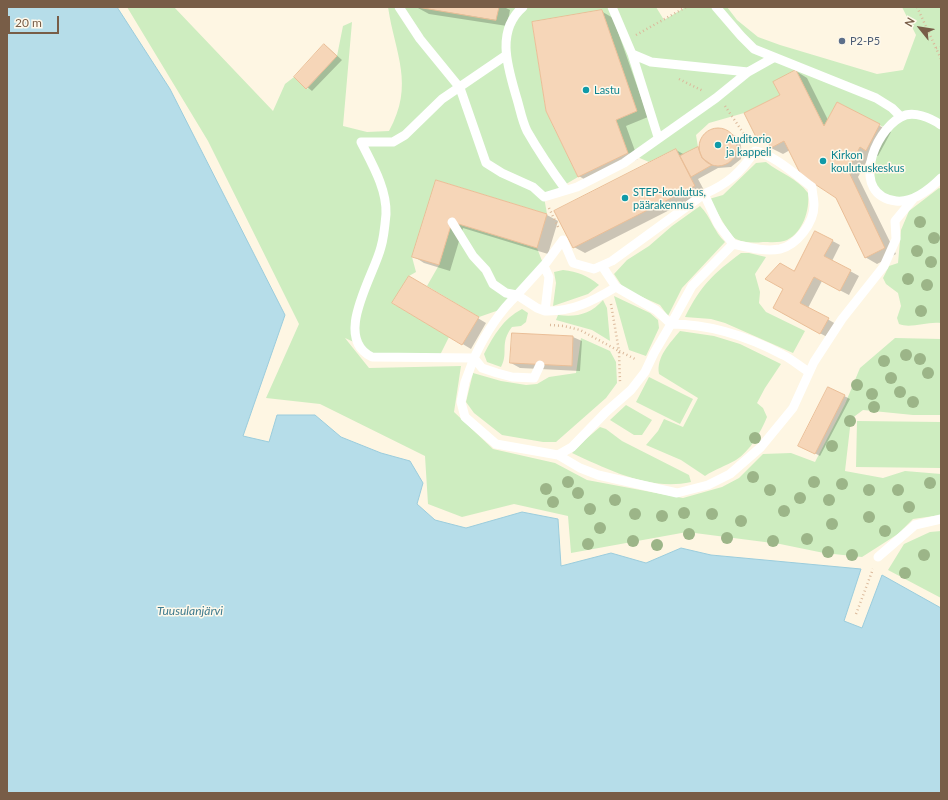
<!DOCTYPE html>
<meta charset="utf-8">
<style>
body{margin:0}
#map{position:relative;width:948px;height:800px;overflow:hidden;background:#fef6e3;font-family:Lato,sans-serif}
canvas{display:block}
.frame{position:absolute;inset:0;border:8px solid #785d47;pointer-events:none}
.north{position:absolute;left:900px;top:8px;width:40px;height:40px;-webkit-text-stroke:3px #fff9eb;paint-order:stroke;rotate:300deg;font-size:11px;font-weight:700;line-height:16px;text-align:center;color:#785d47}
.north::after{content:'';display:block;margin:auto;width:14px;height:18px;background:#785d47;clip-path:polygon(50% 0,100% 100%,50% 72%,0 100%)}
.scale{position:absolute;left:8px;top:16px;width:51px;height:18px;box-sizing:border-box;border:2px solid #785d47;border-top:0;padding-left:5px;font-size:12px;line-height:14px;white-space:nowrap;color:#785d47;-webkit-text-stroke:3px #fff9eb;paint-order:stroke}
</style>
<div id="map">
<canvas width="948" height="800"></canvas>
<div class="frame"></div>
<div class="north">N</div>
<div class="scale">20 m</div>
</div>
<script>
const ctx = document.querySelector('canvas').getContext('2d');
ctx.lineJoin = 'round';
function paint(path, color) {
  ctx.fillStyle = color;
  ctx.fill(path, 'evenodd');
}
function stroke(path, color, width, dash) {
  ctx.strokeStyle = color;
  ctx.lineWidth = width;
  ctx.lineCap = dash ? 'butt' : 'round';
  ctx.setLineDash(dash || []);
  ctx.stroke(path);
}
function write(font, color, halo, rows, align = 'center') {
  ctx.font = font + ' Lato,sans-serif';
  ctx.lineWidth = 3;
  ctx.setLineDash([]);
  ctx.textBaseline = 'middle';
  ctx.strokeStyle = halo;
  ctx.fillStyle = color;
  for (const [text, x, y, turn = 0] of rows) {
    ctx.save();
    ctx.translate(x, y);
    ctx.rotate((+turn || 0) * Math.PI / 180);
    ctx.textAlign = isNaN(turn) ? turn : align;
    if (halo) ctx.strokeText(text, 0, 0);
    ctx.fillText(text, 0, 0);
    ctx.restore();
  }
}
const green = new Path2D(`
 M127,7H174L273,111L285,84L294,77L307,89L337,56L343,26L352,22L343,126L367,132L389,131C415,84 395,54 388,7H656L664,20L686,7H727L737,20L758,37L780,45L877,74L903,70L916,35L902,7H941V178L902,201L876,191L870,172L887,129L837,102L824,126L796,70L774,82L780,95L744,113L709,123L696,135L698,147L680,156L676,149L649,162L628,153L616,120L637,111L602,10L532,22L546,111L578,177L544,197L547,214L436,180L412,257L416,272L409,276L392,303L449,337L439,357H372L358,344L345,338L369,368L461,366L454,412L493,449L555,463L587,480L683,498L722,487L739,478L763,454L791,453L815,462L845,404L860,368L895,338L941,339V415H913L863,410L851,419L845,471L883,478L905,471L941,474V515L913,519L898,534L862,557L824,553L780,544L687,532L571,553L568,516L514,504L462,517L428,504L425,456L320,404L266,398L299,324L208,141Z
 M766,162C780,173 797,178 808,193C810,210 803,232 787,240C781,243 770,242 763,242C754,243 744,243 736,239C730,237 715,207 709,199L723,195L756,163Z
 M939,188L941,189V323C927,321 911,329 899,324L897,318L901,306L898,293L886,284L883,278L889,266L898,263L901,230L909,211Z
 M700,206C711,217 714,232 725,242L682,288L668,316L660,305L624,289L614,274L627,260L649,246L672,226Z
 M452,222L537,248L544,266L502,309L479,317L427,286L439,265Z
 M741,253H749L766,257L755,274L760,292L759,303L766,312L805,331L793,353L725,323L711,319L685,317C701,285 713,274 741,253Z
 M563,270C578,272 587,275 599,285L588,294L553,306L556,283L554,272Z
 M614,296L650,313L658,320L659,328L646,356L629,350Z
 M603,300L607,308L610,341L592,330L556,320L558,315C576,317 590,315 603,300Z
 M522,309L528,313L526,322L521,326L512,327C499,344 509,352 501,367L487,362L484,354C494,335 503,319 522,309Z
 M680,331L714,336L740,344L781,364L765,388L757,403L763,408L767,417C761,432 750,451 736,460C726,466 715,469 705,476L681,460L646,445L658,431L664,419L683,427L698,398L659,374C656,357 670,343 680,331Z
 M581,338L610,351L616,362L617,383L606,398L556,442H543L502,435L474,413L466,402L473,373L501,381L526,385L537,384L549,377L576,373Z
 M649,377L693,399L680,424L636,402Z
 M626,405L652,420L642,435H634L610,420Z
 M857,421L941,422V468L856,467Z
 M600,427L606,429L622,441L689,475L691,482C650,491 609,470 572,453L586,439Z
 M941,531V598L888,570L904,544L930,532Z`);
const water = new Path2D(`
 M7,7H117L170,89L285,315L243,436L269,442L277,415H315L341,437L381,453L410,461L423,483L417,504L435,520L466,528L522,512L558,519L561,566L611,553L646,563L681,548L711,555L861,569L844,621L862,628L882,575L941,608V793H7Z`);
const shadow = new Path2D(`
 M504,7L510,10L507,26L429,14L418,8Z
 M601,11L613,18L648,117L626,126L638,159L590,183L579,176Z
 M325,45L342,60L312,91L295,77Z
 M796,71L807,78L828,120L837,103L891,132L878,156L871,153L858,177L896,254L877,264L865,257L836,198L790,150L783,154L771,148L770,144L757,138Z
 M718,128L736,136L740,140L742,153L741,159L731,167L718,168L698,179L705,192L585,253L574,247L676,150L685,155L699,147L700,141L707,132Z
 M437,181L547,215L558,221L548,254L463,228L450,271L424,263L413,256Z
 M816,232L840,245L832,261L859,276L849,295L822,281L808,308L836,324L829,338L782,313L794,272Z
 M409,277L486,323L471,349L394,303Z
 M513,334L573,337L582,341L580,371L520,368L511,363Z
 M829,388L850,399L820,456L805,448Z`);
const building = new Path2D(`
 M417,7H499L496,20Z
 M602,10L637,111L616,120L628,153L578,177L546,111L532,22Z
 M324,44L337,56L306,89L294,77Z
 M796,70L824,126L837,102L880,124L866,151L860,147L848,170L885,248L865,258L836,198L801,175L784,141L771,148L764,135L757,139L744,113L780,95L773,82Z
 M699 147a19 19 0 1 1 38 0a19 19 0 1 1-38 0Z
 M698,147L702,158L712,165L691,177L680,156Z
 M676,149L695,186L573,248L554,211Z
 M436,180L547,214L537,248L452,222L439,265L412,257Z
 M815,231L833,240L824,256L851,270L840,291L814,277L800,303L829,318L820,334L773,308L783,289L765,279L780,263L794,271Z
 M409,276L479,317L462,345L392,303Z
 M512,333L573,336L572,366L510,363Z
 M828,387L845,395L815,454L798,446Z`);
const path = new Path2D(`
 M917,7L941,59
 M636,35L686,7
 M936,48L941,47
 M679,79L703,91
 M725,106L748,140
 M549,208L559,229
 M611,304L619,351L637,360
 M550,325L564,326L580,330L619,351L620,382
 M856,614L873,569`);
const lane = new Path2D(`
 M399,7L420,39L460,88L486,163L502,173L533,187L544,197L577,187L624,163L716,98L748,72L773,58
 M523,7C495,31 508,68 517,99C520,109 522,121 527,131C539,152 552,171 566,190
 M612,7L632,54L651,62L748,72
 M716,7L741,36L754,49L876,98L892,108L901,117
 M632,54L658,137
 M505,56L442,99L405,135L393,142H361C372,164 387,189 386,214C385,225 384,237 381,247C374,276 332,338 372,357L474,358L465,382L461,402L465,417L496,444L558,455L572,447L606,412L631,390L645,372L654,353L671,324L656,310L616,287L602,266
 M941,125C931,118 913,110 901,117C873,132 850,195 896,201C913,203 929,190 941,178
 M452,222L473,256L486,270L493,284L506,293L517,295L546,263L563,240
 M563,240L573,263L594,269L612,261L704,194C728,184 741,172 755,151C773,154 797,176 812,187C812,192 814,199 814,205C814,223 797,245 780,249C765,252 747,247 733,244L718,224L704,194
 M733,244L692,286L671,324C710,324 749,337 783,355C792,359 800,367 809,372
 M544,266L549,277L545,311C572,312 593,301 616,287
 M540,365L534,378L512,377L497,373L482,368L474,358C485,334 498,313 517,295L537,308L545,311
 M558,455L580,468L598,475L677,493L708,485L730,474L761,447L793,408L814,362L842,319L884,266L896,239L895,221L914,198
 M878,557L915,525L941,519`);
const trees = [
 [920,222],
 [934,238],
 [917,251],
 [931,262],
 [908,279],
 [927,285],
 [921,311],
 [906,355],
 [920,359],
 [884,361],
 [928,373],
 [891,378],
 [857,385],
 [900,392],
 [872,394],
 [913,402],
 [874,407],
 [850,421],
 [755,438],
 [832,446],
 [753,477],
 [568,482],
 [814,482],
 [930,483],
 [842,484],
 [546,489],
 [770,490],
 [869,490],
 [898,490],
 [578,493],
 [800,498],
 [615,500],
 [829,500],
 [553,502],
 [909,507],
 [590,509],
 [784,511],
 [684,513],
 [635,514],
 [712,514],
 [662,516],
 [869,517],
 [741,521],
 [832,524],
 [600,528],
 [885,531],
 [689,534],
 [727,538],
 [807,539],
 [633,541],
 [773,541],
 [588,544],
 [657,545],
 [828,552],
 [852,555],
 [924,555],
 [905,573]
];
const markers = [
 [842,41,4,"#5c6f8a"],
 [586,90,4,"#0f9aa8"],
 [718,145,4,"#0f9aa8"],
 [823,161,4,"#0f9aa8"],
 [625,198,4,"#0f9aa8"]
];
const serviceNames = [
 ["P2-P5",850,41]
];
const cultureNames = [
 ["Lastu",594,90],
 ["Auditorio",726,139],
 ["ja kappeli",726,152],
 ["Kirkon",831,155],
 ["koulutuskeskus",831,168],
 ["STEP-koulutus,",633,192],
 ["päärakennus",633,205]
];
const waterNames = [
 ["Tuusulanjärvi",190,611]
];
paint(green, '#ceedc0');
paint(water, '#b6dde9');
stroke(water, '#9bccdc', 1);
paint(shadow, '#0003');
paint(building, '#f6d6b8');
stroke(building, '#eabe97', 1);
stroke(path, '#dbb99b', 2.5, [1, 3]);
stroke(lane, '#fff', 9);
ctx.fillStyle = '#9cb588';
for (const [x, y] of trees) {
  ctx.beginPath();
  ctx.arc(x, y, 6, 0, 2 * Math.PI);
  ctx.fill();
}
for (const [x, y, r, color] of markers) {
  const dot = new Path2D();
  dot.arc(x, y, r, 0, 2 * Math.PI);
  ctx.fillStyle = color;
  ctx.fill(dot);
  stroke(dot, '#fff9eb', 1.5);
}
write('11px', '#4e5e75', '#fff9eb', serviceNames, 'left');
write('11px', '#0d838f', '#fff9eb', cultureNames, 'left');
write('italic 12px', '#3e7a8e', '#fff9eb', waterNames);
</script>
